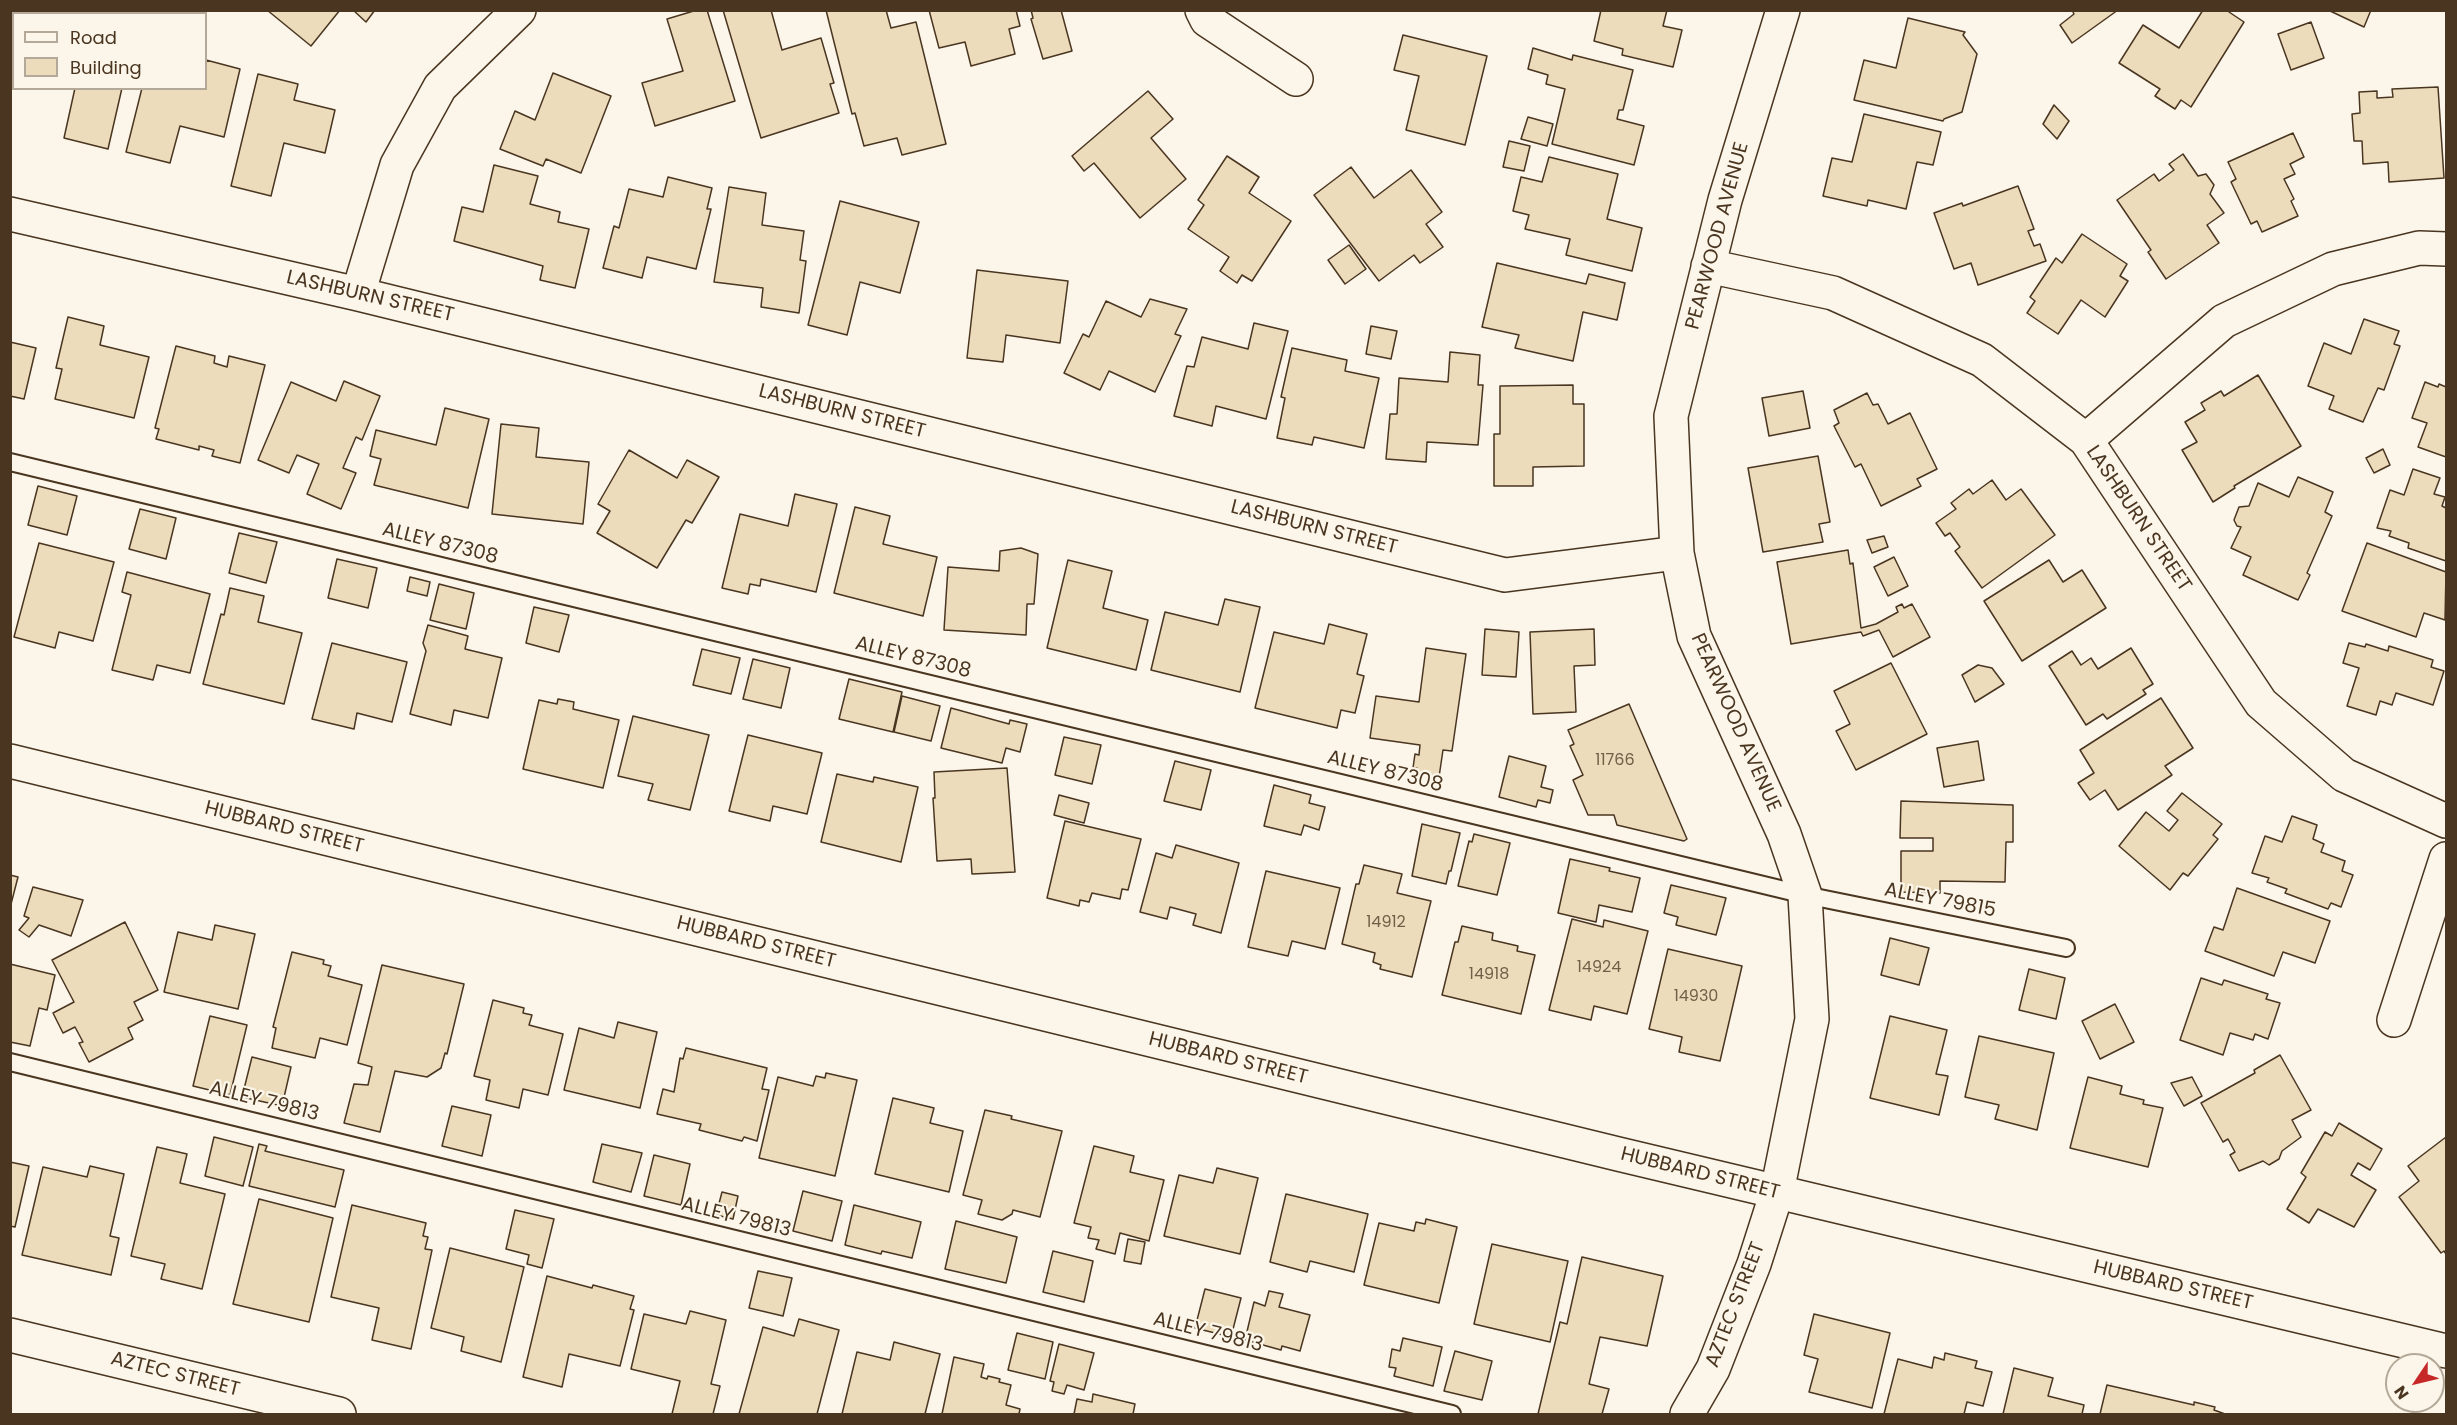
<!DOCTYPE html>
<style>
body{margin:0}
#map{position:relative;width:2457px;height:1425px;overflow:hidden;background:#fbf6e9;font-family:Poppins,sans-serif}
canvas{display:block}
.frame{position:absolute;inset:0;border:12px solid #4a3520;pointer-events:none}
.legend{position:absolute;left:12px;top:12px;width:195px;height:78px;box-sizing:border-box;background:#fbf6e9;border:2px solid #b4a999;margin:0;padding:8px 10px;list-style:none;font-size:18px;color:#4a3520}
.legend li{display:flex;align-items:center;gap:12px;height:30px}
.legend b{width:30px;border:2px solid #b4a999}
.north{position:absolute;left:2385px;top:1353px;width:60px;height:60px;box-sizing:border-box;background:#fbf6e9;border:2px solid #b4a999;border-radius:50%;rotate:235deg;font-size:16px;font-weight:700;line-height:24px;text-align:center;color:#4a3520}
.north::after{content:'';display:block;margin:auto;width:21px;height:27px;background:#c62828;clip-path:polygon(50% 0,100% 100%,50% 72%,0 100%)}
</style>
<div id="map">
<canvas width="2457" height="1425"></canvas>
<div class="frame"></div>
<ul class="legend">
<li><b style="height:8px;background:#fbf6e9"></b>Road</li>
<li><b style="height:16px;background:#ecdcbc"></b>Building</li>
</ul>
<div class="north">N</div>
</div>
<script>
const ctx = document.querySelector('canvas').getContext('2d');
ctx.lineJoin = 'round';
function paint(path, color) {
  ctx.fillStyle = color;
  ctx.fill(path, 'evenodd');
}
function stroke(path, color, width, dash) {
  ctx.strokeStyle = color;
  ctx.lineWidth = width;
  ctx.lineCap = dash ? 'butt' : 'round';
  ctx.setLineDash(dash || []);
  ctx.stroke(path);
}
function write(font, color, halo, rows, align = 'center') {
  ctx.font = font + ' Poppins,sans-serif';
  ctx.lineWidth = 4.5;
  ctx.setLineDash([]);
  ctx.textBaseline = 'middle';
  ctx.strokeStyle = halo;
  ctx.fillStyle = color;
  for (const [text, x, y, turn = 0] of rows) {
    ctx.save();
    ctx.translate(x, y);
    ctx.rotate((+turn || 0) * Math.PI / 180);
    ctx.textAlign = isNaN(turn) ? turn : align;
    if (halo) ctx.strokeText(text, 0, 0);
    ctx.fillText(text, 0, 0);
    ctx.restore();
  }
}
const building = new Path2D(`
 M267,10H340L311,46Z
 M353,10H375L366,22Z
 M697,10H707L735,101L655,126L642,83L683,71L667,19Z
 M723,10H771L782,50L821,38L834,83L830,84L839,113L761,138Z
 M826,10H886L891,28L916,22L946,144L902,155L897,138L864,146L855,113L852,114Z
 M929,10H1016L1020,26L1009,29L1015,54L971,66L965,42L939,48Z
 M1031,10H1061L1072,51L1043,59L1031,19L1033,18Z
 M1601,10H1667L1663,26L1682,30L1673,67L1622,55L1623,49L1594,41Z
 M2072,10H2118L2072,43L2060,25L2074,14Z
 M2203,10H2226L2244,22L2191,107L2181,100L2175,109L2155,96L2160,89L2119,63L2143,25L2179,48Z
 M2328,10H2371L2364,27Z
 M1908,18L1965,32L1963,35L1977,54L1962,112L1944,119L1943,121L1854,100L1864,60L1896,68Z
 M2311,22L2324,58L2291,70L2278,34Z
 M1403,35L1487,56L1465,145L1406,130L1419,76L1394,70Z
 M10,38L14,39V59L10,71Z
 M1533,48L1572,60L1573,55L1633,70L1623,110H1619L1617,119L1644,126L1634,165L1552,144L1565,89L1546,84L1548,75L1528,69Z
 M206,60L240,69L224,137L180,126L170,163L126,152L142,88H206Z
 M553,73L611,96L581,173L546,159L543,166L500,149L515,111L535,120Z
 M258,74L298,84L294,100L335,110L325,153L284,143L271,196L231,186Z
 M2438,87L2444,178L2389,182L2388,162L2363,164L2362,141H2354L2352,114L2360,113L2359,92L2377,91V98L2393,97L2392,89Z
 M75,88H122L108,149L64,138Z
 M1148,91L1173,119L1151,138L1186,179L1140,218L1094,163L1084,171L1072,156Z
 M2054,105L2069,121L2057,139L2043,124Z
 M1864,114L1941,132L1933,165L1917,162L1906,209L1868,200L1867,206L1823,196L1832,158L1852,162Z
 M1528,117L1553,124L1547,146L1521,139Z
 M2293,133L2304,157L2290,164L2295,174L2284,179L2294,199L2291,201L2298,216L2262,232L2257,221L2251,224L2231,182L2236,179L2228,162Z
 M1509,141L1530,146L1524,171L1503,167Z
 M2183,154L2198,176L2206,174L2214,185L2210,194L2224,213L2207,225L2219,243L2166,279L2148,252L2151,250L2117,200L2154,174L2159,181L2174,170L2169,164Z
 M1227,156L1259,177L1249,193L1291,221L1252,281L1242,275L1237,283L1220,271L1229,257L1188,229L1204,205L1198,200Z
 M1549,157L1618,174L1607,219L1642,228L1632,271L1566,255L1570,239L1525,229L1529,215L1513,211L1521,177L1542,182Z
 M494,165L538,176L530,204L560,212L558,222L589,229L575,288L540,280L543,266L454,241L462,207L483,212Z
 M1351,167L1374,198L1411,170L1442,212L1426,224L1443,247L1420,263L1414,255L1379,281L1314,195Z
 M668,177L712,188L707,209H711L696,269L647,257L642,278L603,268L614,226L619,228L629,189L663,197Z
 M2018,186L2034,229L2028,231L2034,246L2040,244L2046,261L1978,285L1971,263L1954,269L1934,213L1962,203L1963,206Z
 M729,187L766,193L762,225L804,231L800,260L806,261L799,313L761,307L763,288L714,282Z
 M840,201L919,222L900,293L860,282L847,335L808,325Z
 M2082,234L2127,264L2120,276L2128,281L2105,317L2081,300L2058,334L2027,313L2035,301L2030,297L2056,258L2062,263Z
 M1349,245L1366,269L1345,284L1328,260Z
 M1497,263L1586,284L1589,274L1625,283L1617,320L1583,312L1573,361L1515,348L1519,335L1482,327Z
 M977,270L1068,281L1060,343L1006,335L1003,362L967,358Z
 M1150,299L1187,309L1175,334L1181,336L1155,392L1109,371L1100,390L1064,373L1083,334L1089,337L1106,301L1141,317Z
 M68,317L104,326L100,345L149,357L134,418L55,399L62,369L56,368Z
 M2364,319L2399,331L2394,344L2400,346L2384,390L2378,388L2363,422L2329,409L2334,396L2308,386L2324,343L2351,354Z
 M1254,323L1288,331L1266,419L1216,406L1212,426L1174,416L1187,366L1194,367L1202,337L1248,349Z
 M1371,326L1397,331L1391,359L1366,354Z
 M10,342L36,348L24,399L10,396Z
 M176,346L215,356L214,363L227,367L229,356L265,365L240,463L212,456L214,450L199,446V450L156,439L159,429L155,428Z
 M1292,348L1347,360L1345,371L1379,378L1364,448L1314,437L1312,445L1277,438L1285,398L1281,397Z
 M1450,352L1480,355L1478,385H1483L1478,445L1427,442L1426,462L1386,459L1390,414H1397L1399,378L1448,382Z
 M2258,375L2301,446L2234,486L2235,488L2213,502L2182,450L2197,442L2185,422L2205,410L2201,403L2221,391L2224,396Z
 M344,381L380,396L362,440L356,437L343,468L356,473L341,509L307,494L319,464L297,455L289,473L258,460L291,382L336,401Z
 M2425,382L2438,387L2439,384L2446,387V457L2418,447L2427,423L2412,418Z
 M1573,385V404H1584V466L1533,467V486H1494V434H1500V386Z
 M1803,391L1810,428L1769,436L1762,398Z
 M1867,393L1873,405L1878,404L1888,424L1910,413L1937,469L1917,479L1921,486L1881,506L1861,464L1855,467L1834,426L1839,423L1834,410Z
 M445,408L489,419L468,508L374,485L381,459L370,456L376,430L436,445Z
 M501,424L539,428L536,457L589,462L583,524L492,514Z
 M2383,449L2390,465L2374,473L2366,458Z
 M629,450L677,478L687,460L719,477L692,523L686,520L657,568L597,533L610,511L598,504Z
 M1818,456L1830,522L1819,524L1823,542L1763,552L1748,468Z
 M2413,469L2440,478L2434,494L2445,497L2442,506L2446,508V561L2408,548L2409,543L2389,536L2391,531L2377,528L2390,490L2404,495Z
 M2298,477L2333,492L2325,512L2332,516L2307,573L2310,575L2298,600L2243,575L2251,557L2231,548L2241,527L2237,526L2234,520L2239,507L2249,506L2258,483L2289,497Z
 M1992,480L2006,500L2021,489L2055,535L1982,588L1955,551L1960,547L1950,533L1945,536L1936,523L1956,509L1951,503L1969,489L1973,494Z
 M38,486L77,496L67,535L28,525Z
 M795,494L837,504L816,592L761,579L760,586L750,584L748,594L722,588L740,514L788,526Z
 M855,507L890,516L883,544L937,557L923,616L834,593Z
 M140,509L176,518L166,559L129,549Z
 M239,533L277,542L266,583L229,573Z
 M1884,536L1888,547L1872,553L1867,540Z
 M39,543L114,562L93,641L59,632L55,648L14,637Z
 M2367,543L2446,572L2445,620L2424,613L2416,637L2342,611Z
 M1021,548L1038,554L1034,604H1027L1026,635L944,630L948,567L999,571L1000,551Z
 M1848,550L1850,564L1853,563L1861,628L1876,624L1898,612L1896,607L1902,604L1904,608L1912,604L1930,637L1893,657L1879,630L1863,636L1861,632L1791,644L1777,562Z
 M1894,557L1908,586L1888,596L1874,567Z
 M337,559L377,568L368,608L328,598Z
 M1068,560L1112,571L1103,608L1148,620L1136,670L1047,648Z
 M2049,560L2063,582L2082,570L2106,608L2022,661L1984,601Z
 M127,572L210,594L190,673L157,665L153,680L112,670L131,595L122,592Z
 M410,577L430,582L427,596L407,591Z
 M439,584L474,593L466,629L430,620Z
 M230,588L264,596L258,622L302,633L284,704L203,684L221,614L224,615Z
 M1225,599L1260,607L1240,692L1151,670L1165,612L1218,625Z
 M534,607L569,615L559,652L526,643Z
 M1329,624L1367,634L1357,674L1364,676L1355,713L1341,710L1337,728L1255,708L1274,632L1324,644Z
 M428,625L468,636L465,649L502,658L488,718L454,710L451,725L410,714L426,651L423,643Z
 M1485,629L1519,632L1516,677L1482,675Z
 M1594,629L1595,665L1574,666L1576,712L1533,714L1530,632Z
 M332,643L407,662L392,722L357,713L354,729L312,719Z
 M2349,643L2365,647L2366,644L2388,651L2389,646L2433,660L2431,667L2444,671L2433,705L2396,693L2392,705L2380,701L2376,715L2347,706L2359,668L2343,663Z
 M1426,648L1466,654L1452,751L1443,750L1439,777L1416,774L1417,768H1413L1415,754L1419,755L1420,745L1370,738L1376,696L1419,702Z
 M2131,648L2153,684L2143,690L2146,694L2107,719L2103,714L2086,725L2049,666L2072,651L2081,665L2091,658L2098,669Z
 M702,649L740,658L731,694L693,685Z
 M753,659L790,668L781,708L743,699Z
 M1891,663L1927,734L1856,770L1836,731L1850,724L1834,691Z
 M1978,665L1992,668L2004,684L1975,702L1962,675Z
 M849,679L902,692L893,732L839,719Z
 M902,696L940,706L931,741L894,732Z
 M2161,698L2193,748L2165,766L2172,775L2118,810L2105,790L2090,800L2078,783L2094,773L2080,750Z
 M558,699L574,702L573,709L619,720L603,788L523,769L539,700L557,704Z
 M1629,704L1687,839L1684,841L1617,825L1614,815H1588L1573,780L1583,775L1570,746L1574,744L1568,730Z
 M951,708L1009,724L1010,720L1027,724L1020,752L1006,748L1002,763L941,748Z
 M633,716L709,735L690,810L648,800L653,784L618,776Z
 M748,735L822,753L807,814L773,806L770,821L729,811Z
 M1064,737L1101,745L1092,784L1055,775Z
 M1978,741L1984,780L1944,787L1937,748Z
 M1509,756L1546,766L1541,787L1553,790L1550,803L1538,800L1536,807L1499,797Z
 M1175,761L1211,770L1201,810L1164,801Z
 M1007,768L1015,872L972,874L971,859L937,861L933,798H935L934,772Z
 M837,774L873,782L874,777L918,787L901,862L821,842Z
 M1274,785L1311,795L1309,803L1325,807L1319,830L1304,825L1301,835L1264,826Z
 M2182,793L2222,824L2213,835L2218,839L2188,876L2183,873L2170,890L2119,846L2146,812L2169,831L2178,820L2167,811Z
 M1059,795L1089,803L1084,823L1054,815Z
 M1901,801L2013,805V842H2006L2005,882L1940,881V893L1901,892V851H1933V838H1900Z
 M2292,816L2317,825L2313,839L2324,844L2321,852L2345,861L2342,871L2353,875L2341,907L2331,903L2328,909L2285,893L2287,889L2267,882L2269,878L2252,873L2265,836L2282,842Z
 M1065,821L1141,839L1128,890L1122,889L1120,899L1092,893L1089,902L1080,900L1079,906L1047,898Z
 M1422,824L1460,833L1451,871H1449L1446,884L1412,876Z
 M1474,834L1510,843L1497,895L1458,886L1469,841L1472,842Z
 M1176,845L1239,863L1221,933L1193,925L1196,914L1170,907L1167,919L1140,912L1156,853L1172,858Z
 M1570,859L1610,868L1609,871L1640,878L1632,912L1599,905L1596,922L1558,913Z
 M1364,865L1402,874L1397,893L1431,901L1412,977L1380,969L1381,965L1373,962L1375,953L1342,944L1356,884H1359Z
 M1266,871L1340,888L1325,949L1292,941L1288,956L1248,947Z
 M10,875L18,877L10,908Z
 M1671,885L1726,898L1716,935L1676,925L1678,917L1664,913Z
 M33,887L83,900L71,936L39,925L29,937L19,930L29,918L24,916Z
 M2237,888L2330,921L2315,963L2283,952L2274,976L2205,951L2214,927L2223,930Z
 M1572,919L1603,927L1604,920L1648,931L1627,1014L1594,1006L1591,1020L1549,1010Z
 M125,922L158,990L134,1002L143,1020L128,1028L133,1039L89,1062L79,1043L83,1042L75,1027L63,1033L53,1013L74,1002L52,960Z
 M215,925L255,934L238,1009L164,992L178,932L212,940Z
 M1462,926L1493,933L1492,940L1518,946L1517,951L1535,955L1521,1014L1442,995L1455,942H1458Z
 M1890,938L1929,948L1919,985L1881,975Z
 M1668,949L1742,966L1720,1061L1679,1052L1682,1037L1649,1029Z
 M292,952L324,960L323,964L331,966L328,976L362,985L347,1045L320,1038L315,1058L272,1048L276,1028L273,1027Z
 M10,964L55,975L47,1010L39,1008L30,1046L10,1042Z
 M382,965L464,984L447,1054L445,1053L441,1068L427,1077L395,1071L380,1132L344,1123L354,1084L368,1085L372,1067L358,1063Z
 M2029,969L2065,978L2056,1019L2019,1010Z
 M2201,978L2222,985L2224,980L2268,994L2266,999L2280,1003L2268,1039L2255,1034L2253,1040L2230,1033L2223,1055L2180,1040Z
 M493,1000L524,1008L523,1013L532,1015L529,1025L563,1034L548,1095L523,1089L519,1108L486,1100L490,1080L474,1076Z
 M2115,1004L2134,1042L2100,1059L2082,1021Z
 M210,1016L247,1025L230,1095L193,1086Z
 M1890,1016L1947,1030L1936,1074L1948,1076L1939,1115L1870,1098Z
 M618,1022L657,1032L640,1108L564,1090L579,1028L614,1038Z
 M1979,1036L2054,1053L2037,1130L1995,1119L1999,1105L1965,1097Z
 M686,1048L767,1068L762,1089L769,1090L757,1141L744,1137L742,1141L699,1130L701,1124L657,1114L663,1089L674,1092L680,1058L683,1059Z
 M2280,1055L2311,1110L2292,1120L2301,1137L2282,1151L2279,1159L2269,1165L2263,1161L2239,1171L2230,1155L2235,1152L2228,1139L2223,1142L2201,1103L2255,1073L2254,1070Z
 M252,1057L291,1067L282,1106L242,1097Z
 M826,1073L857,1080L835,1176L759,1158L778,1077L813,1086L816,1076L825,1078Z
 M2088,1077L2122,1086L2120,1094L2144,1100L2143,1104L2163,1108L2148,1167L2070,1148Z
 M2192,1077L2202,1096L2184,1106L2171,1083Z
 M893,1098L934,1108L930,1123L963,1131L949,1192L875,1174Z
 M452,1106L491,1115L482,1156L442,1146Z
 M985,1110L1012,1116L1011,1119L1062,1131L1040,1217L1013,1210L1012,1214L1002,1220L978,1214L982,1200L963,1195Z
 M2339,1123L2382,1149L2370,1170L2358,1163L2351,1175L2376,1190L2354,1227L2318,1209L2309,1223L2287,1209L2306,1177L2301,1173L2325,1132L2332,1136Z
 M214,1137L253,1147L243,1186L205,1176Z
 M2446,1137V1254L2444,1251L2441,1253L2399,1197L2419,1181L2408,1166Z
 M259,1144L267,1146L265,1151L344,1170L335,1207L249,1186Z
 M602,1144L642,1153L631,1192L593,1182Z
 M1094,1146L1134,1156L1130,1172L1164,1180L1149,1241L1120,1233L1115,1254L1096,1249L1099,1240L1088,1238L1091,1227L1074,1223Z
 M157,1147L187,1154L180,1183L225,1194L202,1289L161,1279L165,1264L131,1256Z
 M654,1155L690,1164L681,1205L644,1196Z
 M10,1162L29,1166L15,1227L10,1226Z
 M90,1166L124,1174L110,1236L119,1238L111,1275L22,1255L43,1167L87,1177Z
 M1217,1168L1258,1178L1240,1254L1164,1236L1179,1175L1213,1183Z
 M803,1191L842,1201L832,1241L793,1231Z
 M722,1192L738,1196L733,1219L716,1215Z
 M1286,1194L1368,1214L1354,1272L1310,1261L1307,1272L1270,1262Z
 M259,1199L333,1218L309,1322L233,1304Z
 M352,1205L426,1223L423,1236L428,1237L425,1249L432,1250L411,1349L372,1340L379,1308L331,1297Z
 M854,1205L921,1222L912,1258L882,1251L881,1254L845,1245Z
 M515,1210L554,1219L542,1268L527,1264L529,1255L506,1249Z
 M1426,1219L1457,1227L1439,1303L1364,1285L1379,1223L1414,1231L1416,1222L1425,1224Z
 M956,1221L1017,1237L1006,1283L945,1269Z
 M1128,1239L1145,1242L1141,1264L1124,1261Z
 M1492,1244L1568,1261L1550,1342L1474,1324Z
 M450,1248L524,1267L501,1362L461,1351L464,1337L431,1328Z
 M1053,1251L1093,1261L1084,1302L1043,1292Z
 M1582,1257L1663,1276L1647,1346L1600,1337L1589,1384L1609,1389L1602,1414H1538L1560,1322L1567,1324Z
 M758,1271L792,1278L783,1316L749,1308Z
 M547,1276L592,1288L593,1285L634,1296L630,1309L634,1310L620,1366L569,1354L562,1387L523,1377Z
 M1205,1289L1241,1298L1231,1337L1195,1328Z
 M1269,1291L1283,1294L1279,1307L1310,1315L1300,1351L1282,1346L1281,1350L1245,1340L1254,1302L1265,1306Z
 M690,1311L726,1320L711,1384L720,1386L713,1414H672L680,1381L631,1369L644,1314L686,1324Z
 M1814,1314L1890,1333L1872,1408L1809,1392L1818,1359L1804,1355Z
 M799,1319L839,1330L817,1414H739L763,1327L794,1336Z
 M1017,1333L1053,1342L1045,1379L1008,1370Z
 M1403,1338L1442,1347L1433,1386L1394,1376L1396,1368L1389,1367L1392,1349L1400,1351Z
 M894,1342L940,1354L925,1414H842L857,1352L890,1360Z
 M1059,1344L1094,1353L1084,1390L1067,1385L1064,1394L1052,1391L1054,1382L1050,1381Z
 M1455,1351L1492,1361L1482,1400L1444,1391Z
 M1945,1353L1977,1361L1975,1368L1992,1372L1983,1406L1967,1402L1964,1414H1884L1898,1359L1932,1368L1934,1357L1944,1360Z
 M954,1357L984,1364L981,1377L987,1379L988,1376L1000,1379L999,1382L1011,1385L1006,1405L1020,1409L1019,1414H942Z
 M2014,1368L2053,1378L2048,1396L2084,1405L2082,1414H2003Z
 M2107,1385L2194,1405V1402L2215,1407L2214,1410L2225,1414H2100Z
 M1093,1394L1135,1404L1133,1414H1074L1077,1399L1092,1402Z`);
const lane = new Path2D(`
 M10,462L1805,895L2066,948
 M10,1062L1452,1414`);
const street = new Path2D(`
 M1202,10L1207,20L1296,79
 M10,214L358,294L1505,575L1677,553
 M1708,266L1833,293L1982,360L2086,440L2261,703L2344,775L2446,821
 M358,294L397,165L440,87L519,10
 M2086,440L2224,321L2333,269L2419,248L2446,249
 M2394,1020L2446,859
 M10,1335L339,1414
 M1687,1414L1713,1369L1754,1264L1777,1192L1812,1019L1805,895L1784,834L1694,636L1677,553L1671,416L1725,200L1783,10`);
const secondary = new Path2D(`
 M10,761L1618,1154L2446,1351`);
const numberNames = [
 ["11766",1615,761],
 ["14912",1386,923],
 ["14924",1599,968],
 ["14918",1489,975],
 ["14930",1696,997]
];
const streetNames = [
 ["PEARWOOD AVENUE",1718,236,-75],
 ["LASHBURN STREET",370,297,13],
 ["LASHBURN STREET",842,412,14],
 ["LASHBURN STREET",2138,519,56],
 ["LASHBURN STREET",1314,528,14],
 ["ALLEY 87308",440,544,14],
 ["ALLEY 87308",913,658,14],
 ["PEARWOOD AVENUE",1735,723,66],
 ["ALLEY 87308",1385,772,14],
 ["HUBBARD STREET",284,828,14],
 ["ALLEY 79815",1940,901,11],
 ["HUBBARD STREET",756,943,14],
 ["HUBBARD STREET",1228,1059,14],
 ["ALLEY 79813",264,1102,14],
 ["HUBBARD STREET",1700,1174,14],
 ["ALLEY 79813",736,1218,14],
 ["HUBBARD STREET",2173,1286,13],
 ["AZTEC STREET",1736,1305,-69],
 ["ALLEY 79813",1208,1333,14],
 ["AZTEC STREET",175,1375,14]
];
paint(building, '#ecdcbc');
stroke(building, '#4a3520', 1.5);
stroke(lane, '#4a3520', 20);
stroke(street, '#4a3520', 36);
stroke(secondary, '#4a3520', 36);
stroke(lane, '#fbf6e9', 16);
stroke(street, '#fbf6e9', 33);
stroke(secondary, '#fbf6e9', 33);
write('16px', '#725f47', null, numberNames);
write('20px', '#4a3520', '#fbf6e9', streetNames);
</script>
